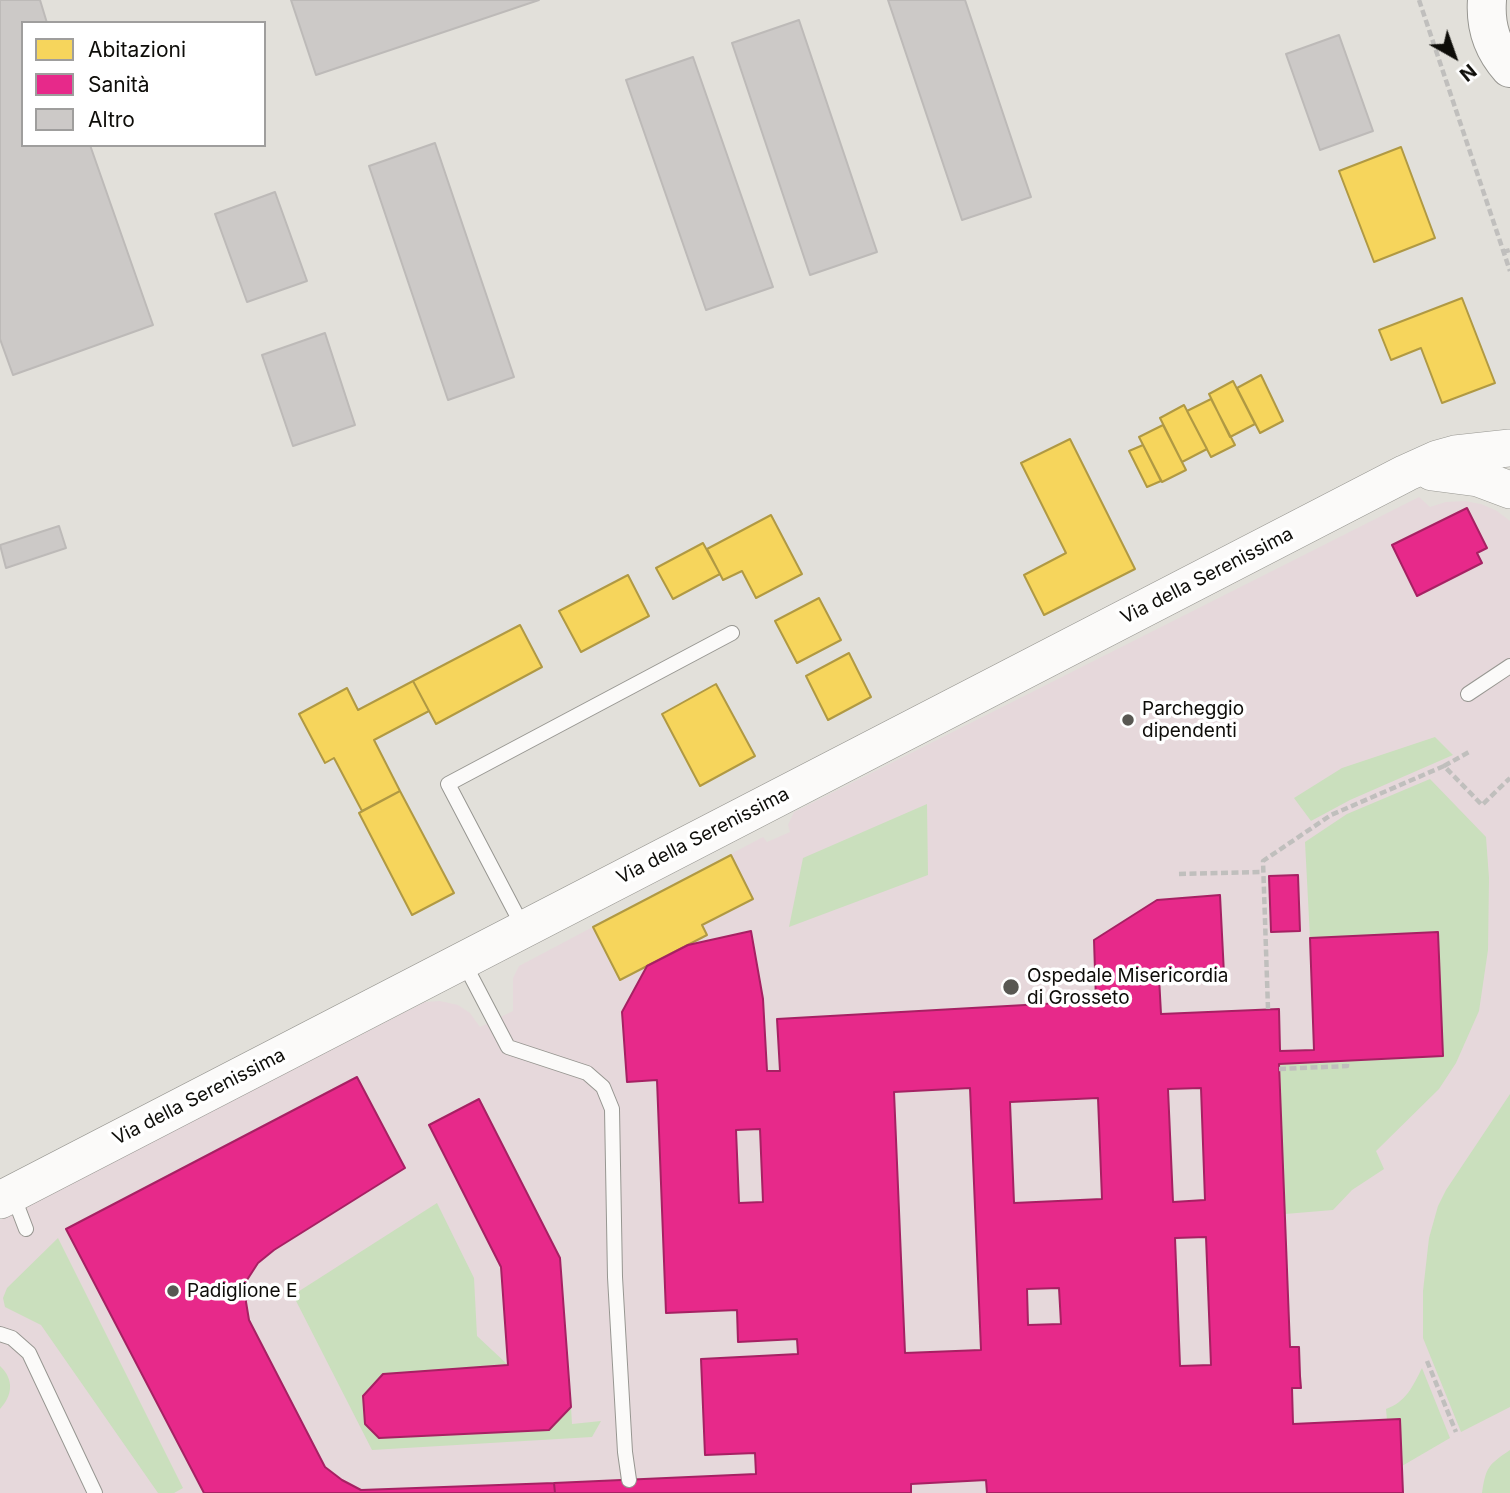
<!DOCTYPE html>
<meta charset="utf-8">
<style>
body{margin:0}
#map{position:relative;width:1510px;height:1493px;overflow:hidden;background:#e2e0da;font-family:Inter,sans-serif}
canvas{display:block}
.legend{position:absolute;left:21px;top:21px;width:245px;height:126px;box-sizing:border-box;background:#fff;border:2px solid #9f9e9d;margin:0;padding:9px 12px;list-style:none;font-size:21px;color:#0e0d09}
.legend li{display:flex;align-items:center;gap:14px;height:35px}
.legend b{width:35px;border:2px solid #9f9e9d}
.north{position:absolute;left:1419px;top:21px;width:70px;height:70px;-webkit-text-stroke:5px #fff;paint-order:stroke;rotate:140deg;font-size:19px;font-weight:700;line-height:28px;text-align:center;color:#0e0d09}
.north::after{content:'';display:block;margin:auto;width:24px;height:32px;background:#0e0d09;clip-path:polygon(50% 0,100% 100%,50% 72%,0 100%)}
</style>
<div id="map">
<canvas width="1510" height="1493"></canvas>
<ul class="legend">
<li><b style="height:19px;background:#f6d55c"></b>Abitazioni</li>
<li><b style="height:19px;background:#e7298a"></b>Sanità</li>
<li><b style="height:19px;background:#ccc9c7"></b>Altro</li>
</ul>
<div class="north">N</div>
</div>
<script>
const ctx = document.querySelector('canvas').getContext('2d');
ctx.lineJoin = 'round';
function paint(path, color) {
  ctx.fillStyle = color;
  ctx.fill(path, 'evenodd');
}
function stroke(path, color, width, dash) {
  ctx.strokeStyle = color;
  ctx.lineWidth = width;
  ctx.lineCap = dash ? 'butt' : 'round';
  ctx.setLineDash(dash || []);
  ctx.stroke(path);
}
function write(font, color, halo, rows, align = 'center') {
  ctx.font = font + ' Inter,sans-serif';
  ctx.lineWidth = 7;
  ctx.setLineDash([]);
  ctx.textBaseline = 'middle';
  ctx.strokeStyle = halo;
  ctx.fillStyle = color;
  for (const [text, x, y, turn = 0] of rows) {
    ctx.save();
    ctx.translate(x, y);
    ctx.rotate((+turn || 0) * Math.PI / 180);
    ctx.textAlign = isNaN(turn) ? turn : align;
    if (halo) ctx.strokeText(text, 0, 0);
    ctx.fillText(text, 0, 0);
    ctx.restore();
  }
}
const medical = new Path2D(`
 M1419,497L1430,507L1446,502L1464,501L1481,504L1497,511L1510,521V1493H0V1220L425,1002L440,1001L458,1005L470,1013L480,1027L513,1011V978L519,966L763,837L767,842L790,832L788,825L794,812Z`);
const green = new Path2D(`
 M1435,737L1453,755L1350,800L1311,821L1294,798L1342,768Z
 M1430,779L1486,837L1489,878L1488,950L1479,1011L1456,1063L1439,1089L1376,1151L1384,1169L1352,1190L1333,1210L1285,1214L1279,1064L1443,1056L1438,933L1310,938L1305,842L1347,814Z
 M927,804L928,875L789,927L803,858Z
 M1510,1094V1407L1461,1432L1423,1338V1291L1429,1238L1438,1206L1446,1190Z
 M437,1203L474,1278L477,1336L508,1365L384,1374L363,1396L365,1424L379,1438L549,1430L571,1407L572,1424L601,1421L592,1437L372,1450L293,1295Z
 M58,1238L183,1488L174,1493H158L41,1325L5,1307L3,1298L7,1288Z
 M0,1366C14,1379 13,1395 0,1409Z
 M1422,1368L1450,1438L1402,1466L1400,1419L1387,1420L1386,1409C1406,1402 1413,1386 1422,1368Z
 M1510,1450V1493H1482C1486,1467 1488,1465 1510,1450Z`);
const homes = new Path2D(`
 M1401,147L1435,238L1374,262L1339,171Z
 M1462,298L1495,383L1442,403L1421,348L1391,360L1379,330Z
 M1261,375L1283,421L1260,433L1237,388Z
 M1233,381L1255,424L1230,437L1209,394Z
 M1211,399L1235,445L1211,457L1187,411Z
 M1184,405L1207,449L1182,462L1160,418Z
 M1163,425L1186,470L1162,482L1139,437Z
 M1070,439L1135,569L1044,615L1024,575L1066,553L1021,463Z
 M1143,445L1161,481L1147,487L1129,451Z
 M771,515L802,574L756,598L742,571L723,580L707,549Z
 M703,543L720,574L673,599L656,568Z
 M628,575L649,616L581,652L559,611Z
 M819,598L841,640L797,663L775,621Z
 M520,625L542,667L436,724L413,681Z
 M849,653L871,697L828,720L806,676Z
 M413,681L429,711L374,740L400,791L362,811L334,758L325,763L299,714L347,688L358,710Z
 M716,684L755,756L700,786L662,714Z
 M400,791L454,893L412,915L359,813Z
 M731,855L753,899L702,925L707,935L620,980L593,927Z`);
const health = new Path2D(`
 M1467,508L1487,548L1477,553L1482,563L1417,596L1392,545Z
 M1298,875L1300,931L1271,932L1269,876Z
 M1220,895L1224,974L1159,977L1161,1014L1279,1009L1280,1051L1314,1050L1310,938L1438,932L1443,1056L1279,1064L1290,1347H1299L1300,1376L1301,1388H1292L1293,1424L1400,1419L1403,1493H987L986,1480L911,1484V1493H555L554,1483L756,1474L755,1453L705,1455L701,1359L798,1354L797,1339L738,1342L737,1310L666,1313L657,1080L627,1082L622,1012L647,966L688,945L751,931L763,999L767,1071H780L777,1019L1096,1001L1094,940L1157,900ZM970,1088L981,1350L905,1353L894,1092ZM1201,1088L1205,1200L1173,1202L1168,1089ZM1098,1098L1102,1199L1014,1203L1010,1102ZM760,1129L763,1202L739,1203L736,1130ZM1206,1237L1211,1365L1180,1366L1175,1238ZM1059,1288L1061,1324L1028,1325L1027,1289Z
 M357,1077L405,1168L274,1250L258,1263L247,1280L246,1302L249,1320L325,1467L342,1480L361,1490L554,1483L555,1493H204L66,1229Z
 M479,1099L560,1258L571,1407L549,1430L379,1438L365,1424L363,1396L383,1374L508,1365L501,1267L429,1125Z`);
const building = new Path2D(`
 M0,0H40L47,23H23V145H90L153,325L13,375L0,339Z
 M291,0H539L316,75Z
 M888,0H965L1031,197L962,220Z
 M799,20L877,252L810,275L732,43Z
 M1339,35L1373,131L1320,150L1286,54Z
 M693,57L773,287L706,310L626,80Z
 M435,143L514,377L448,400L369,166Z
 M275,192L307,281L247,302L215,214Z
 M325,333L355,425L293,446L262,355Z
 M59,526L66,548L6,568L0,545Z`);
const path = new Path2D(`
 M1419,0L1510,271
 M1503,252L1510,250
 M1444,766L1469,752
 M1179,874L1263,872
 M1268,1009L1263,861L1331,815L1444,766L1482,805L1510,778
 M1279,1069L1347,1066V1061
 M1427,1361L1456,1432`);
const service = new Path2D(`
 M1468,694L1510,666
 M523,927L448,784L732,633
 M463,961L508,1047L587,1073L603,1087L612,1109L615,1277L625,1452L629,1480
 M13,1195L26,1229
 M0,1334L12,1338L29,1353L95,1493`);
const tertiary = new Path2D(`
 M1432,472L1478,478L1510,490
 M0,1200L1406,473L1437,459L1455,454L1510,448`);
const secondary = new Path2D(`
 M1487,0C1485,27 1492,48 1510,68`);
const markers = [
 [1128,720,7,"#585752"],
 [1011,987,9,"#585752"],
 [173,1291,7,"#585752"]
];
const streetNames = [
 ["Via della Serenissima",1207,576,-27],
 ["Via della Serenissima",703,836,-27],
 ["Via della Serenissima",199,1097,-27]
];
const poiNames = [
 ["Parcheggio",1142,709],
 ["dipendenti",1142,731],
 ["Ospedale Misericordia",1027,976],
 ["di Grosseto",1027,998],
 ["Padiglione E",187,1291]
];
paint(medical, '#e6d8db');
paint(green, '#cadfbd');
paint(homes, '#f6d55c');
stroke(homes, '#b09943', 2);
paint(health, '#e7298a');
stroke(health, '#a62163', 2);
paint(building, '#ccc9c7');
stroke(building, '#bdbab8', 2);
stroke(service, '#979691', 16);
stroke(tertiary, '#979691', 38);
stroke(secondary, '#979691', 40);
stroke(path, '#c0bfbd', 4.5, [7, 3.5]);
stroke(service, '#fbfaf9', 14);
stroke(tertiary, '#fbfaf9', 37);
stroke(secondary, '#fbfaf9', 38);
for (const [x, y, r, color] of markers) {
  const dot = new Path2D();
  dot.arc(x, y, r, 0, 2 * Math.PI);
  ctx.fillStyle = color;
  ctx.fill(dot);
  stroke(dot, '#fff', 2.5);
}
write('19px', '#0e0d09', '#fff', streetNames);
write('19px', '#0e0d09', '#fff', poiNames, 'left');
</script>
